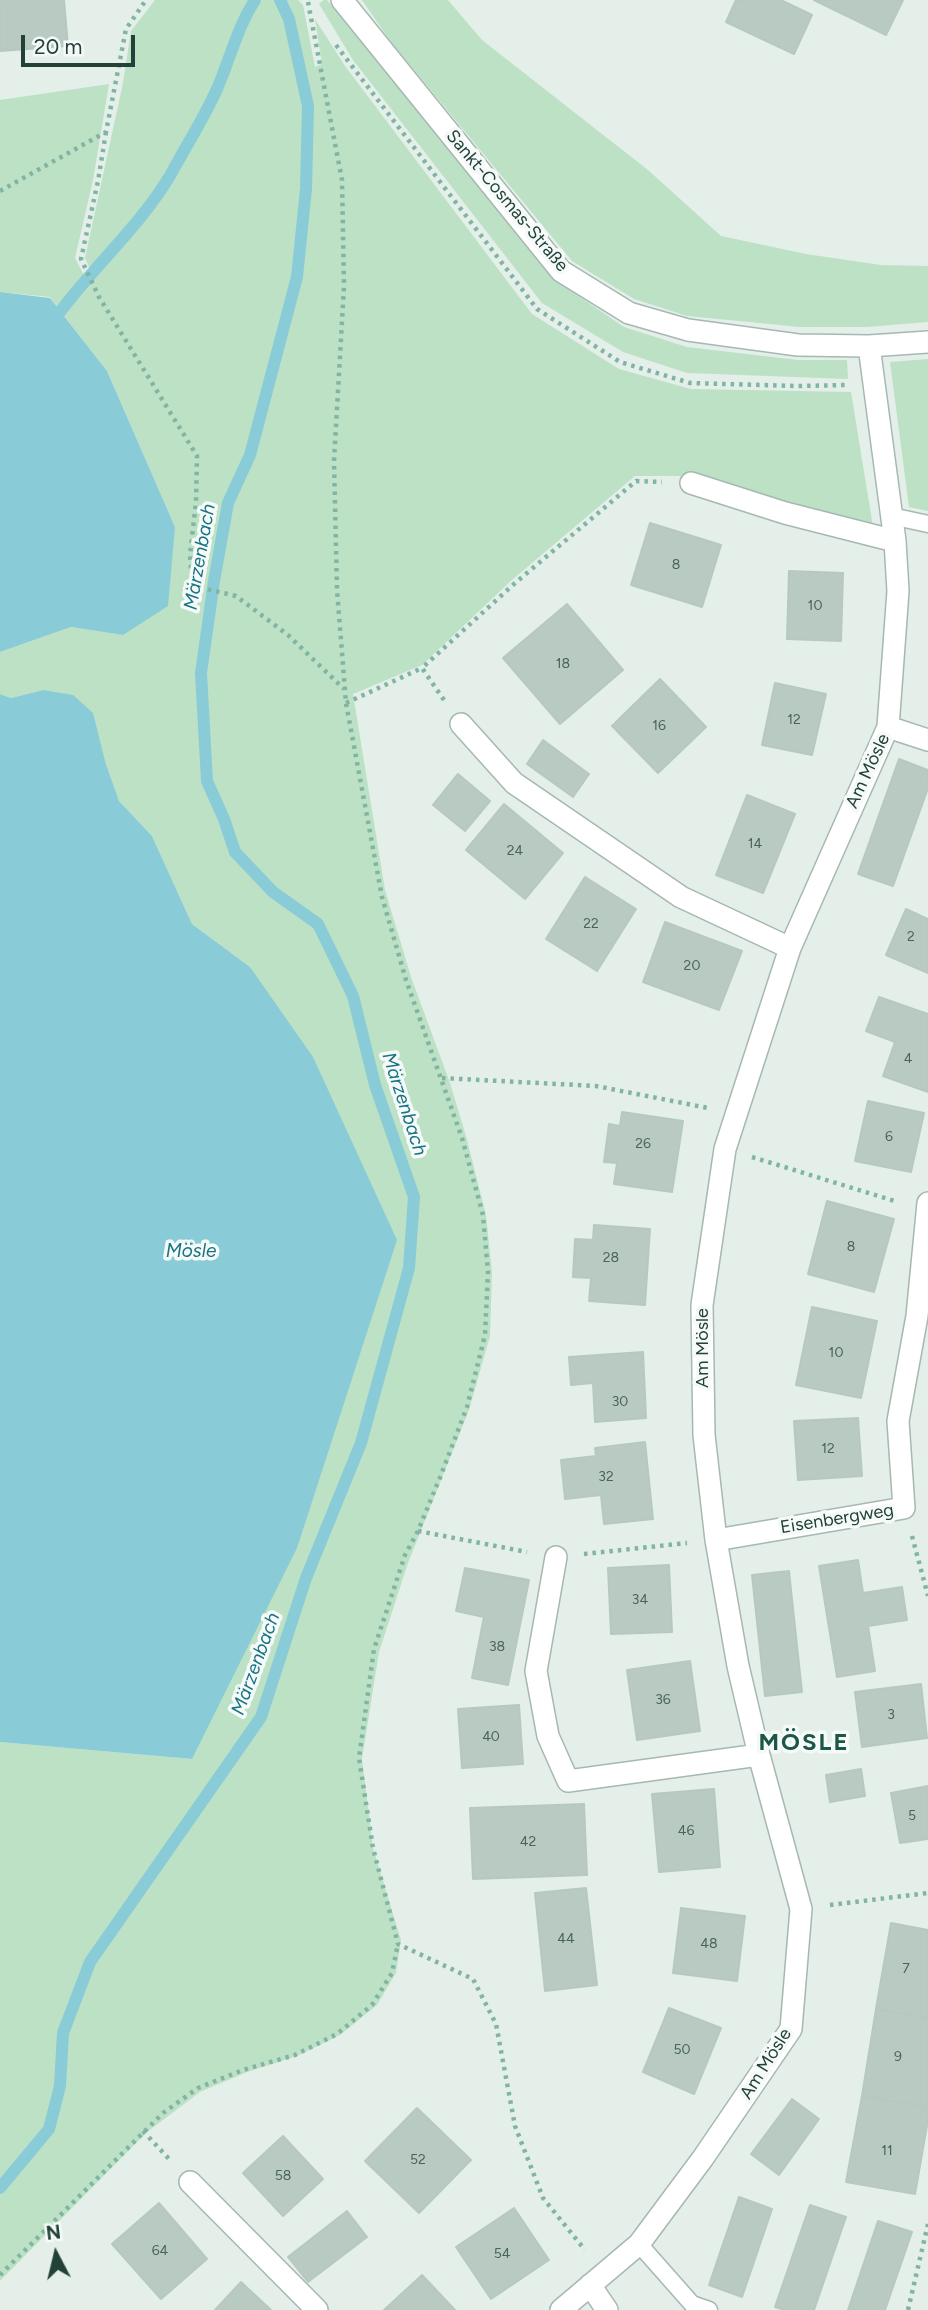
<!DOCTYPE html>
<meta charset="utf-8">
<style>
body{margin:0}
#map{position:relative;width:928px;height:2310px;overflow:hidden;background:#e4efea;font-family:Figtree,sans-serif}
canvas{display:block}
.north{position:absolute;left:21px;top:2219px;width:70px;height:70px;-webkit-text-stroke:5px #f5faf8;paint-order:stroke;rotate:353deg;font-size:19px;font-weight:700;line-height:28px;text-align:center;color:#224239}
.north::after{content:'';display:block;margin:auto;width:24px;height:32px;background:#224239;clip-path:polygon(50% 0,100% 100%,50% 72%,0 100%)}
.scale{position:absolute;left:21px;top:35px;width:114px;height:32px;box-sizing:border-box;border:4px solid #224239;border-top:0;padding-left:9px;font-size:21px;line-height:24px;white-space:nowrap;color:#224239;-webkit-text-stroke:5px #f5faf8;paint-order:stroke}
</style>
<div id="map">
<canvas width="928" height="2310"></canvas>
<div class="north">N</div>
<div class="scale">20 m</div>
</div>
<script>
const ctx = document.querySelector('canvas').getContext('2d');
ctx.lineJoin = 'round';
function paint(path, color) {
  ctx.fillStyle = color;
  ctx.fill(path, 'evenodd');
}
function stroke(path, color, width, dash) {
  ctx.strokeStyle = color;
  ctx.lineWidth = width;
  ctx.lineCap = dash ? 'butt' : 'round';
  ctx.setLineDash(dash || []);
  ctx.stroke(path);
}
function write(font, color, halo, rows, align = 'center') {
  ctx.font = font + ' Figtree,sans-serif';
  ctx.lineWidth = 7;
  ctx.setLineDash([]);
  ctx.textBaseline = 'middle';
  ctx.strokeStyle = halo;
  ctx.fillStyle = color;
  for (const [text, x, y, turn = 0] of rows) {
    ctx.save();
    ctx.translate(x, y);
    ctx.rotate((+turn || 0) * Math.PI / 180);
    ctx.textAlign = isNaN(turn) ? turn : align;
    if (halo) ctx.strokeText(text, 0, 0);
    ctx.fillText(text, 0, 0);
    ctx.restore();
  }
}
const green = new Path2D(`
 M155,0H298L303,5L315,67L322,64L315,19L345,66L532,314L619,369L691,389L851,392L873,527L692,476H635L513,579L422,665L353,694L385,890L411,977L450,1083L466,1136L486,1215L492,1273L490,1336L469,1410L408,1563L379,1652L362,1759L373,1848L401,1940L396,1973L377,2005L340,2035L297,2056L247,2072L200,2092L147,2132L0,2281V1742L192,1759L250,967L192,924L152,836L119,801L105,761L43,690L11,698L0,694V652L71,627L124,635L175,527L107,371L62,313L93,276L85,258L123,83L131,31Z
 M324,0H327L555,280L624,327L687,347L798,360H847L848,379L687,373L623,352L542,303L353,60L319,4Z
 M362,0H448L482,40L648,170L721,236L806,254L881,265L928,266V322L867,327H800L687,316L634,299L572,261L391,42Z
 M109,84L93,180L75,258L85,277L59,310L50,297L0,292V100Z
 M928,359V511L909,507L890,362Z`);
const water = new Path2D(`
 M0,292L50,298L107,371L175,527L168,606L123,635L71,627L0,652Z
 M43,690L73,695L93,713L105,761L119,801L152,836L192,924L250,967L313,1057L397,1240L297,1548L192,1759L0,1742V694L11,698Z`);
const stream = new Path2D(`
 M60,312C95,265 141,225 171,174C186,146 204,118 217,89C230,59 237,28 255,0
 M0,2188L49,2129L60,2086L63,2033L90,1962L261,1717L306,1578L361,1443L409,1268L414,1197L375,1085L353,996L318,924L273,892L235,852L224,819L207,781L201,673L214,581L228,503L250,455L297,277L306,189L308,106L289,19L280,0`);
const building = new Path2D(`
 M0,0H64L68,46L0,51Z
 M736,0H781L812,15L794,54L726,22Z
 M814,0H903L886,35Z
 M650,523L721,545L702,607L631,585Z
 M789,571L843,573L841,641L787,639Z
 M567,604L623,670L560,724L503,658Z
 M660,679L706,727L658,773L612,726Z
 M775,683L826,694L812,755L762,745Z
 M543,740L589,774L573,797L527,764Z
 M899,759L928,770V788L893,886L858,874Z
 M458,774L490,801L465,831L433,805Z
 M747,795L795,814L763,893L716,875Z
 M504,804L563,853L525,899L466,850Z
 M585,877L636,909L597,971L546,939Z
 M906,909L928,919V973L886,955Z
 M665,922L742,951L719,1010L643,982Z
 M879,997L928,1014V1092L883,1076L895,1042L866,1031Z
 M868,1101L924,1113L911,1172L855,1161Z
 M622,1112L683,1121L672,1192L614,1184L617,1163L604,1162L609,1124L620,1126Z
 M827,1201L894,1219L874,1292L808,1274Z
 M594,1225L650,1229L645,1305L589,1301L591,1278L573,1277L575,1239L593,1240Z
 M812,1307L877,1321L861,1398L796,1385Z
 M643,1352L646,1418L595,1422L593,1383L571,1385L569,1357Z
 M858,1418L862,1476L798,1480L794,1421Z
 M645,1442L653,1519L604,1524L601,1495L565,1499L561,1460L596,1456L595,1448Z
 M858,1560L863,1593L902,1587L907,1620L868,1626L875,1671L837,1677L819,1566Z
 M669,1565L672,1632L611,1634L608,1568Z
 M465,1568L529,1580L508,1685L472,1678L484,1617L456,1611Z
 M789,1571L802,1692L765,1696L752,1575Z
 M690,1661L700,1731L637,1740L627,1670Z
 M921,1684L927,1738L862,1747L855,1692Z
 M519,1705L523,1764L462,1768L458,1709Z
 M861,1769L865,1796L830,1802L826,1775Z
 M928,1786V1839L900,1843L891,1793Z
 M714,1789L720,1867L659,1872L652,1794Z
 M584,1804L587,1875L473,1879L470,1808Z
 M586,1888L597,1985L545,1991L535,1893Z
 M681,1908L745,1916L737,1981L673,1973Z
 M891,1923L928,1930V2018L876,2009Z
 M669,2008L721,2028L694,2094L643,2072Z
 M876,2009L928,2018V2107L862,2096Z
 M862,2096L928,2107V2120L915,2194L846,2182Z
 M792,2099L819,2119L779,2175L751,2154Z
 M417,2108L471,2160L419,2213L365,2161Z
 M283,2136L323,2179L283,2216L243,2173Z
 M739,2197L772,2209L742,2297L709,2285Z
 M159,2203L207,2259L161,2299L112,2244Z
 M810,2205L846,2217L814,2310H785L775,2307Z
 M514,2208L549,2260L491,2299L456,2247Z
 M347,2211L367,2237L308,2282L288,2257Z
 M878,2221L912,2232L885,2310H848Z
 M422,2275L455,2310H384Z
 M241,2282L271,2310H215Z`);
const path = new Path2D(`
 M308,2L342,180L344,286L334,461L337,590L346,703L382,897L406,980L462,1138L483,1215L488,1272L485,1335L467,1407L441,1475L418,1531L405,1555L374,1649L359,1758L373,1848L398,1944L473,1979L496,2024L515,2126L543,2198L585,2250
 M336,45L537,309L620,362L690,383L798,386L846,385
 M106,132L98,181L81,259L99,297L197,456L196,502L190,555L192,580L202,588L236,596L288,635L344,689
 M0,191L106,132L126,29L146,0
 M444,700L422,668L514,584L636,481L662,482
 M346,703L422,668
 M442,1078L596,1086L708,1108
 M752,1157L898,1202
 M418,1531L527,1552
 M912,1536L928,1596
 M584,1554L687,1543
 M830,1905L928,1893
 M143,2131L171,2161
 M0,2275L163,2113L198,2088L243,2070L295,2055L337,2034L372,2005L392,1973L398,1944
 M908,2310L928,2224`);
const service = new Path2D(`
 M891,516L928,524
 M639,2244L692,2304L709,2310`);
const minor = new Path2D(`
 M342,0L561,271L629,313L688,330L798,345L869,346L928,342
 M691,483L785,513L895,541
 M461,724L514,783L681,897L790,948
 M888,727L928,740
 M716,1540L904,1508L898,1421L917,1316L928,1203
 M556,1557L536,1671L548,1736L568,1781L759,1755
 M190,2182L317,2310
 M590,2285L607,2310
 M561,2310L639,2244L703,2158L791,2029L801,1909L759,1755L738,1666L716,1540L704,1435L702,1305L725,1149L790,948L888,727L898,591L895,541L869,346`);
const numberNames = [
 ["8",676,565],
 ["10",815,606],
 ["18",563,664],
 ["12",794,720],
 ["16",659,726],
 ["14",755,844],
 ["24",515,851],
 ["22",591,924],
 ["2",911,937],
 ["20",692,966],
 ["4",908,1059],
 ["6",889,1137],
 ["26",643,1144],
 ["8",851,1247],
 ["28",611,1258],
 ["10",836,1353],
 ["30",620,1402],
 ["12",828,1449],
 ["32",606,1477],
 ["34",640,1600],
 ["38",497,1647],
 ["36",663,1700],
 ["3",891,1715],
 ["40",491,1737],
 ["5",912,1816],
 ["46",686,1831],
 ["42",528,1842],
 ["44",566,1939],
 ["48",709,1944],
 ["7",906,1969],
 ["50",682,2050],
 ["9",898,2057],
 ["11",887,2151],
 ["52",418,2160],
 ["58",283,2176],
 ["64",160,2251],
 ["54",502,2254]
];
const streetNames = [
 ["Sankt-Cosmas-Straße",507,201,50],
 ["Am Mösle",868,771,-65],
 ["Am Mösle",703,1348,-90],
 ["Eisenbergweg",837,1519,-9],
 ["Am Mösle",766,2064,-58]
];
const waterNames = [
 ["Märzenbach",200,557,-80],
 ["Märzenbach",404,1104,72],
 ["Mösle",191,1251],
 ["Märzenbach",256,1664,-70]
];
const districtNames = [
 ["MÖSLE",804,1743]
];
paint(green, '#bce1c5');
paint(water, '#89ccd7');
stroke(stream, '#89ccd7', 12);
paint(building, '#b9cac3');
stroke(building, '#b6c9c1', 2);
stroke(service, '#a6b8b1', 19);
stroke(minor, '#a6b8b1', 24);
stroke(path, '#82b4a4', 4.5, [3.5, 5]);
stroke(service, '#fff', 16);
stroke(minor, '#fff', 21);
write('14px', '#48645c', null, numberNames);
write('18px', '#224239', '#f5faf8', streetNames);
write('italic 19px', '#177383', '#f5faf8', waterNames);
ctx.letterSpacing = '2px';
write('bold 24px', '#1c5647', '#f5faf8', districtNames);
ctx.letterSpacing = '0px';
</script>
